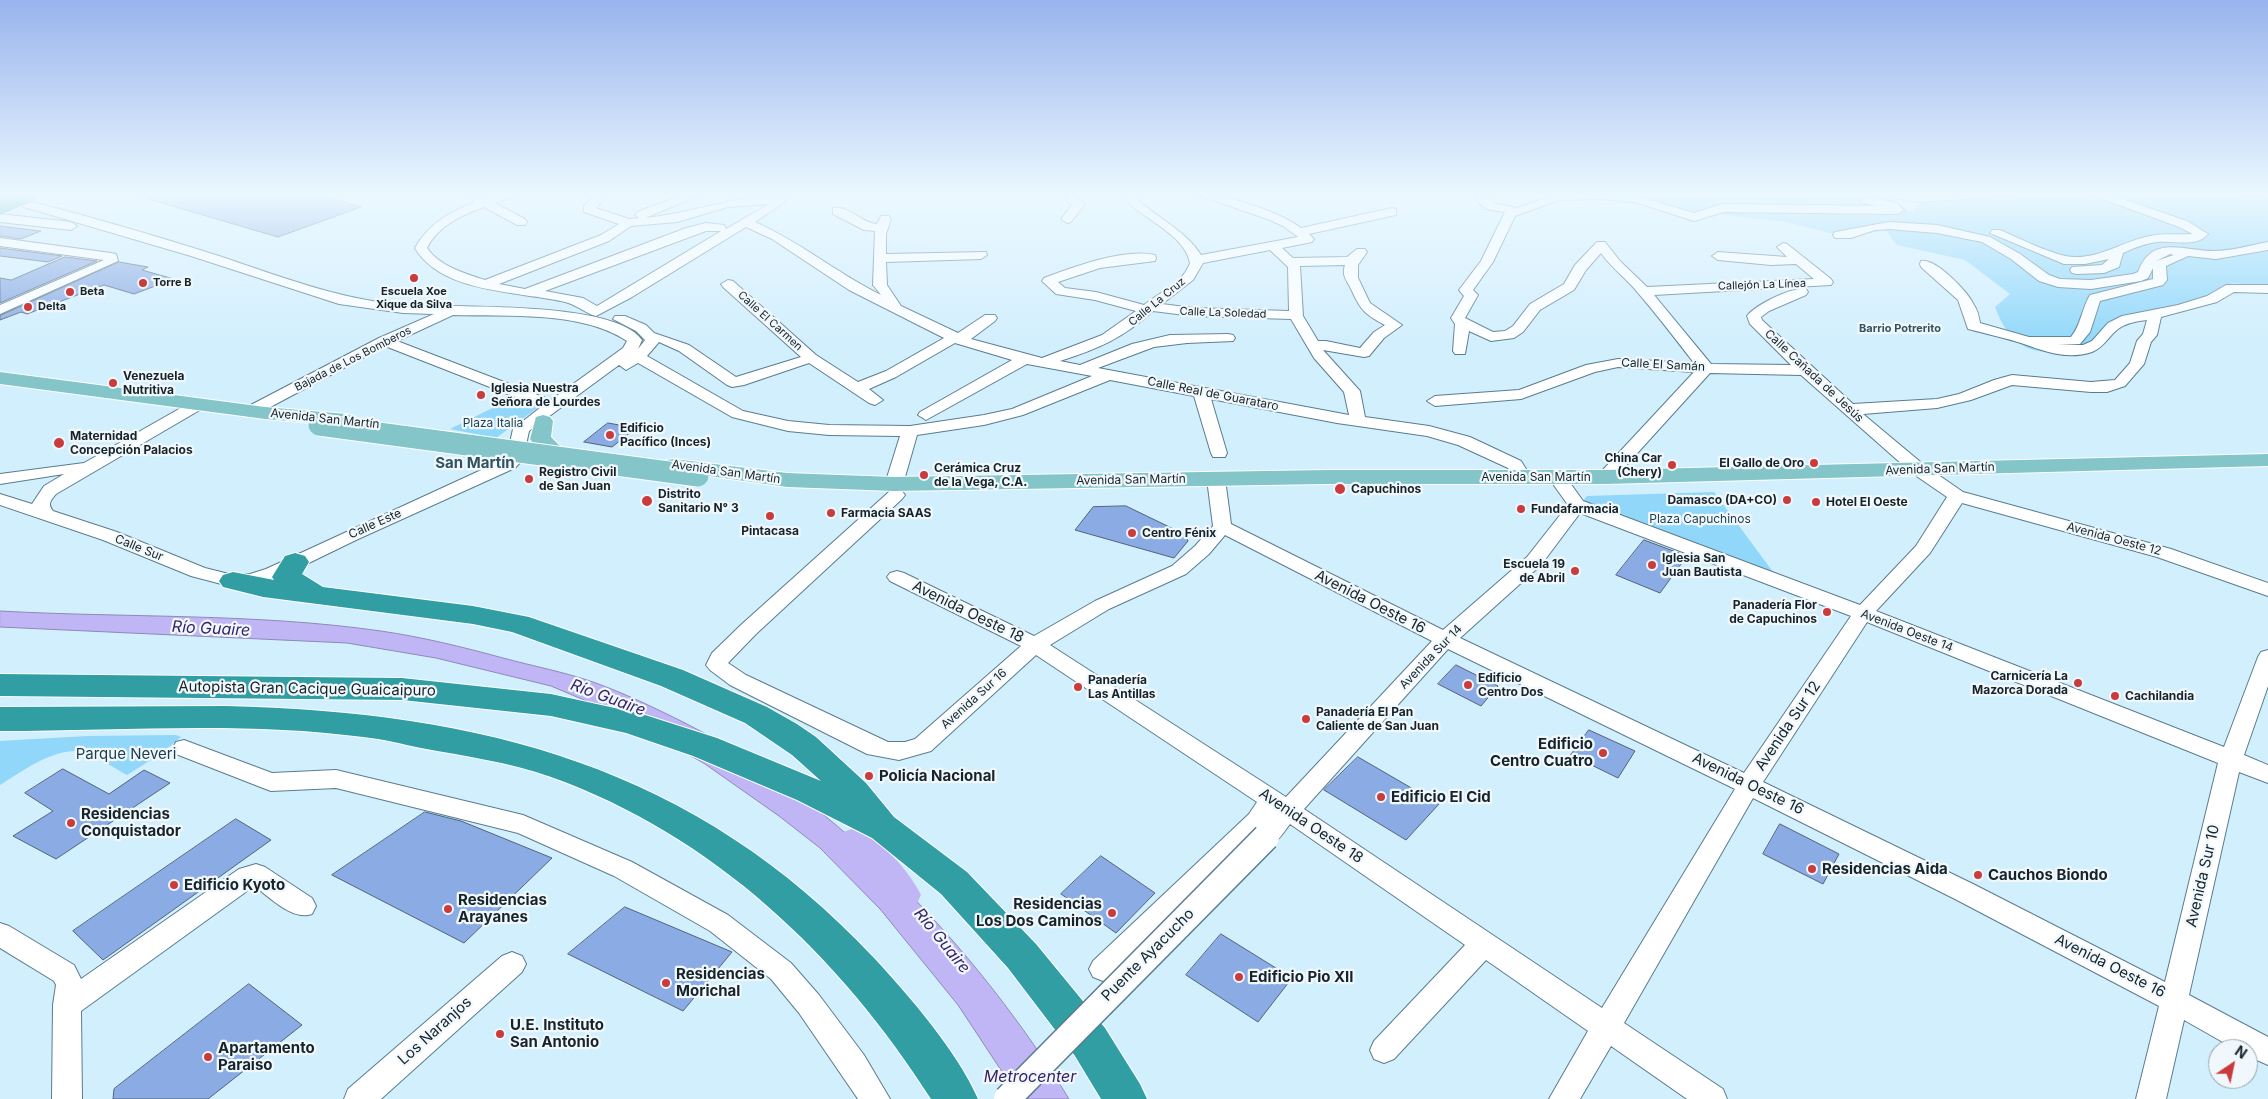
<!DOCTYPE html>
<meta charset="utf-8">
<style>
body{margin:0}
#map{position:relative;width:2268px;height:1099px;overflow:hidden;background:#d2effe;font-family:Inter,sans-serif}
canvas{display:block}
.north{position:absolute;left:2208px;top:1039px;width:50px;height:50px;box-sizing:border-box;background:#f1f8fc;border:1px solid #99a3a8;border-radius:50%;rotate:34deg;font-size:14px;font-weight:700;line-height:20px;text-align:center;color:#16232a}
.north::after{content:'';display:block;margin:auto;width:18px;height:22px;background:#ca3b3c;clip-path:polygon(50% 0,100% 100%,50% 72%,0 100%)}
</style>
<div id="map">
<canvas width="2268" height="1099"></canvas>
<div class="north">N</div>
</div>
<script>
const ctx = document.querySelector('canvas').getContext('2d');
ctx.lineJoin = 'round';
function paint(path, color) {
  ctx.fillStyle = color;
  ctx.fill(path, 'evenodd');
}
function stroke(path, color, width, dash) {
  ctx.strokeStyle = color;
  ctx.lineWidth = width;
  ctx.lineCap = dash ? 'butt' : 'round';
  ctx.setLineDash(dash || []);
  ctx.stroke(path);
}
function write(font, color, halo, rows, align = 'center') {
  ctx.font = font + ' Inter,sans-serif';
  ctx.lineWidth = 4.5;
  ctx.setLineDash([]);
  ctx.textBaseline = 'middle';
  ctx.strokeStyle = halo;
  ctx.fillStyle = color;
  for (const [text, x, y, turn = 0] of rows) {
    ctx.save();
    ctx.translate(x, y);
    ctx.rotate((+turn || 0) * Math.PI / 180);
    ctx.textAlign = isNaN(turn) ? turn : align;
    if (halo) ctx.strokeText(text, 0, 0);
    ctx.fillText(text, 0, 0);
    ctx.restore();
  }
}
const green = new Path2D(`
 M1562,193H1878L1913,213L1928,193H2232L2268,199V289C2257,287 2240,282 2230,284C2226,285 2221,290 2217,292C2196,301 2173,306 2152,314C2100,335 2025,391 1995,307L2010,294L1965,260L1897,245L1886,231L1838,235L1786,222L1563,196Z
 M517,396L540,406L496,438L450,429Z
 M1714,492L1776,576L1582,502L1587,496Z
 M176,735L181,737L162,753L127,775C112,767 91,751 74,751C47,752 22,772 0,785V741L87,736Z`);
const water = new Path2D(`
 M0,611C127,618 255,613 381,631C422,637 463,647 503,658C533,666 564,672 593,682C624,693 655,708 685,723C838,800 981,954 1069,1099H1020L958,1005L880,909L820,848L779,816L705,764L624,717L551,686L436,658L347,643L0,627Z`);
const river = new Path2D(`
 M852,829C880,838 908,869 921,895L916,905L904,909L892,905L870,878L840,851L836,842L840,833Z`);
const building = new Path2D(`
 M138,193H314L361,207L278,237L138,196Z
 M0,226L41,231L21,239L0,236Z
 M0,248L62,256L48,262L0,256Z
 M65,257L97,261L0,303V278L11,280Z
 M119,262L148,267L142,270L174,279L134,294L104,285L27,314L21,312L0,320V316Z
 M608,423L636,428L612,447L584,442Z
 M1126,506L1186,535L1188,541L1174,558L1075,530L1093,507Z
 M1644,540L1687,556L1660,593L1616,575Z
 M1456,665L1498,686L1481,706L1438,684Z
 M1589,730L1635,751L1618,778L1571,755Z
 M1358,757L1439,804L1406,840L1324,790Z
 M63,769L109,794L144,770L170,783L56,859L13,836L53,811L25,793Z
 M425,812L461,821L552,858L464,943L332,875Z
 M236,819L271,840L103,960L73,931Z
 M1780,824L1839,854L1823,884L1763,854Z
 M1101,856L1155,893L1116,933L1061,894Z
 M625,907L732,952L683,1011L568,954Z
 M1221,934L1292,978L1258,1022L1186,975Z
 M249,984L302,1025L208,1099H113L114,1089Z`);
const minor = new Path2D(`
 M502,193H522L495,203L525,219L527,222L525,225H517L484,207C462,215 438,226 427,248C439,266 466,274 485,280L601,235L619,224L584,212V206L597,193H609L596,208L629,219L639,218L635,215L637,212L688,193H705L645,218C693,213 732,196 781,196L785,198V202L755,222C800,242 837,273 881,295L873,285L875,231L864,230L833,214V208C848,205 862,223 877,224L881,216H889L891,219L886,234V254L986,252L987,255L981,259L886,262L887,285L901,306L958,333L985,315H995L997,318L995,321L971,339L1042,358L1102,335L1136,311L1095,300L1056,294L1042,281L1044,278C1073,267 1124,248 1155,255L1156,258L1155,261L1100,268L1058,282L1065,288L1096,292L1144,305C1160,292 1183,283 1190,263C1185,233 1137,217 1119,193H1131C1153,217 1183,227 1201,255L1298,237L1283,226L1270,220L1192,193C1221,193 1277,210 1301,228L1392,208L1396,209V215L1309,234L1314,239L1312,242L1282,248L1293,258L1347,257L1357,249H1365L1367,252L1358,265V278L1370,303L1402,325L1384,338L1369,356L1364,357L1323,350L1360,391L1365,417L1429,426L1470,437L1521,461L1531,477L1528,481H1516L1508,468L1458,445L1427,436L1337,423L1211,399L1227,453L1225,457H1213L1211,453L1194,396L1110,380L1023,415L984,425L917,435L903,484L900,488H888L885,484L900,436L829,435L788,431L732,417L638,363L626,370L619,365L529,431L523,459L515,468L356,540L280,577L252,586L233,587L191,576L103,540L0,505V494L32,504L44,486L64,474L0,484V474L84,463L193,401H205L207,404L205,407L56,494C51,500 47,504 53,511L117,532L205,568L233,575L250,574L266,569L503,460L507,457L513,429L541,407L385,346L259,413H247L245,410L247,407L379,338L434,314L403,313L339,304L191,256L0,200L1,194C74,212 147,233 219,256C279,276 340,300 404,305C452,308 615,300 642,340L638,349L645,340L636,331L613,319L615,316H625L646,325L654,333L689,345L736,377L801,357L723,287L721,284L728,280L733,281L816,355L858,382L886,371L944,338L849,290L772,239L746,227L632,297L596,316C585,313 577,305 565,302C520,291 442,294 415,248C428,224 450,212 475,202L472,199L474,197L486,198ZM769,204L726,229L724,225L706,223L686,228L525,289L499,284L609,241L631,226L677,222L728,207ZM706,231H721L597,306L583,298L545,291ZM1270,250L1288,267L1289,311L1193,308L1162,304L1193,280L1203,263ZM1345,265C1341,277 1348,281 1352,291C1361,311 1366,315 1385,325L1374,332L1360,348L1326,341H1318L1303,316L1300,266ZM1153,311L1193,316L1291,319L1314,358L1344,392L1349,415L1098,368L1154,347L1187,343L1233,341L1235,338L1233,335L1228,334L1170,335L1132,344L1080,365L1060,361C1098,349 1123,338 1153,311ZM453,315C508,317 580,310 627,341L623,348L551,400L397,341ZM659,342L679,351L727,385L732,387L744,385L809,363L869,403L875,405L883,400L869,389L896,377L955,343L1012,360L920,412L918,415L926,420L1027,364L1092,376L1012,409L984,415L910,426L829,425L788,421L743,411L647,356Z
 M1068,193H1080L1077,198L1085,204L1071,222L1067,223L1061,219L1072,205L1065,199Z
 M1612,193L1636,196L1694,213L1723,204L1876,206L1863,203L1861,201L1867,197L1897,203L1904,210L1898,214L1724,212L1694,221L1635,202L1602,199L1559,200L1515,216L1493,262L1473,290L1478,295L1465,318L1493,332L1505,331L1513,326L1530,304L1564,284L1575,265L1597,242H1605L1620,261L1647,287L1814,279L1796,264L1771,265L1718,260L1712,256L1718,252L1787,257L1777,247L1783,243L1787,244L1831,279L1833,282L1831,285L1654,295L1711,364L1791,365L1750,324L1747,316C1755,305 1793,286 1806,289L1808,292L1806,295L1769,311L1761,317L1762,320L1853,404L1937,399L1959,394L1994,380L2012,375L2091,382L2115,380L2130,363L2137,341L2143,334L2147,320C2137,321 2126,323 2118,329C2108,337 2104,347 2092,352C2068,360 2046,352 2024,344C2006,338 1987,334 1968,329L1958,300L1921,267L1920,264L1921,261C1936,258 1968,292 1974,305C1978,311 1979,317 1980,323L2029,337H2071C2081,325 2082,308 2090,295L2153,279V268L2148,278L2141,281L2091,289L2058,287L2039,281L2011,259L1982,242L1937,233L1889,229L1875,230L1851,238H1835L1833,235L1835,232L1889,222L1937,225L1990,237L2020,254L2049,275L2060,279L2091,280L2133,274L2138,272C2152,234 2183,251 2214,251C2232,251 2251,245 2268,242V250L2216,259L2188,256L2166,266L2167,280L2163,285L2100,301L2090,332L2080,344L2058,345H2083L2092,341L2108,323L2122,316L2178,305L2207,296L2226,285H2268V293L2234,292L2217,302L2161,317L2157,335L2151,342L2144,364L2125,386L2107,392H2091L2012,385L1971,400L1937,408L1863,414L1924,465L1963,492L2171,549L2268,583V596L2157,557L1962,503L1930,553L1876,611L2224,747L2258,657L2261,652L2268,650V686L2244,755L2268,765V783L2239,772L2189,995L2268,1037V1065L2248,1056V1049H2235L2184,1020L2166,1099H2136L2159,1006L1955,899L1753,798L1624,1023L1723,1089L1727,1099H1687L1611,1046L1580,1099H1549L1588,1031L1486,960L1394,1059L1384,1063L1374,1059L1370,1050L1374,1041L1465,945L1290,824C1280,837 1275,849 1257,844L1255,839L1113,977L1103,981L1093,977L1089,969L1093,961L1249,814L1257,802L1036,655L931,751L899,760L867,754L730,685L710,670L706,665L712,653L742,624L890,491H902L905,495L902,499L756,634L728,663L746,675L888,742H905L915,739L1021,646L890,581L887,577L890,573L897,571L904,573L1034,636L1095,601L1172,566L1195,546L1213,526L1207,479L1210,475H1222L1225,479L1231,524L1443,630L1527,557L1568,505L1548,477L1551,473H1563L1583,501L1860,605L1916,546L1947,497L1912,473L1801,375L1710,373L1612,481H1600L1597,477L1600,473L1694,372L1618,367L1595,372L1521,399L1435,406L1427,401L1435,396L1519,390L1586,365L1618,359L1694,363C1674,337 1654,311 1633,287C1622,275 1610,266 1601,253L1586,270L1574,290L1540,310L1523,332L1514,338L1491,341L1469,331L1465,354H1455L1453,351L1455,324L1451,318L1464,296L1459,290L1481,261L1505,212L1486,209L1476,200V196H1484L1494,203L1517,208L1558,194ZM2170,254L2174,255L2156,261ZM1580,513L1851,616L1744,773L1460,638L1541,565ZM1225,535L1432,641L1286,797L1050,645L1109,609L1186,574L1209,554ZM1867,622L2218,763L2165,982L1973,884L1763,782ZM1448,649L1735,789L1602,1008L1304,809Z
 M1876,193L1920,196L2013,193L2008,196L1920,202L1881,196Z
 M2087,193H2105L2187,221L2208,234C2197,248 2173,240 2158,242C2146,243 2134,248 2123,253L2119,267L2104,273L2077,274L2072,273L2070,270L2072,267L2102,265L2109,259L2085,264H2064L1990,233L1992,230H2000C2021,239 2044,251 2065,256C2096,262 2122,241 2150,236C2165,233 2178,235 2193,234L2179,227Z
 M2247,193H2268V198Z
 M0,214L71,222L77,226L71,230L0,222Z
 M0,238L111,253L116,254L118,261L0,314V305L104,260L0,246Z
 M184,740L272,773L336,770L523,815L632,862L728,915L791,963L819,995L864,1055L890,1099H858L799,1013L771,979L710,931L614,876L518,833L336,788L271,791L263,788L176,754L173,748L176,742Z
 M256,864L265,867L312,898L316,906L312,914C292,921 270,897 254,886L81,1011L82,1099H52L53,1005L56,985L54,981L0,948V923L9,926L74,965L81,979L239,869Z
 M512,952L522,956L526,964L522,972L381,1099H344L348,1089L502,956Z`);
const major = new Path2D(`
 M0,372L265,407L346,414L353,416L356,420L353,424L346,426L265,419L0,384Z
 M543,415L550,417L553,421L551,437L562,448L558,452C546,456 537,449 530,439L536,417Z
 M2268,454V466L1606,484H1327L894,491L787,487L674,471L666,470L663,465L666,460L674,459L787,473L894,477L1327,470H1606Z`);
const highway = new Path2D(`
 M0,193H10L0,199Z
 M295,553L305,556L309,562L302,574L323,587L473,606L529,617L683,670L767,707L797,724L816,737L866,783L894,817L967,872L1036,944L1105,1028L1140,1084L1147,1099H1101L1075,1056L1008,968L941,894L872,838L797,800L693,756L626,733L551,716L402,700L0,696V674L402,678L551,694L642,714L717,738L821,781L792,755L745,723L661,686L512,632L473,624L263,597L223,587L219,581L223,575L233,572L274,580L272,577L285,556Z
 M226,706C482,712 695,766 875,959C910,997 957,1051 978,1099H931C840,956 713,835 551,777C509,762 464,756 421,748C402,744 383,739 363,737C243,721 120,731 0,731V707Z`);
const minorBridge = new Path2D(`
 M1007,1099L1266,837`);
const majorBridge = new Path2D(`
 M319,425L698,476`);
const highwayBridge = new Path2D(`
 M0,205L28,193`);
const markers = [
 [414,278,5,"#ca3b3c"],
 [143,283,5,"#ca3b3c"],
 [70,292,5,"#ca3b3c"],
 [28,307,5,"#ca3b3c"],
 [113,383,5,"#ca3b3c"],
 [481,395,5,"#ca3b3c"],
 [610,435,5,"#ca3b3c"],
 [59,443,6,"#ca3b3c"],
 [1814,463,5,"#ca3b3c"],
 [1672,465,5,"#ca3b3c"],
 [924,475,5,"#ca3b3c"],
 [529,479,5,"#ca3b3c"],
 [1340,489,6,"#ca3b3c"],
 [1787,500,5,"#ca3b3c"],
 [647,501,6,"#ca3b3c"],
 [1816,502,5,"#ca3b3c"],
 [1521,509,5,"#ca3b3c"],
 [831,513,5,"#ca3b3c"],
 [770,516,5,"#ca3b3c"],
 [1132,533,5,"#ca3b3c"],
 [1652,565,5,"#ca3b3c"],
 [1575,571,5,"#ca3b3c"],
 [1827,612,5,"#ca3b3c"],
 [2078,683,5,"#ca3b3c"],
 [1468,685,5,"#ca3b3c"],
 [1078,687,5,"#ca3b3c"],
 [2115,696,5,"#ca3b3c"],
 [1306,719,5,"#ca3b3c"],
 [1603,753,5,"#ca3b3c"],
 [869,776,5,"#ca3b3c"],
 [1381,797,5,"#ca3b3c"],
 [71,823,5,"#ca3b3c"],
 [1812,869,5,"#ca3b3c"],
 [1978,875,5,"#ca3b3c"],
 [174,885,5,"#ca3b3c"],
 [448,909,5,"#ca3b3c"],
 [1112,913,5,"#ca3b3c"],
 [1239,977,5,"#ca3b3c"],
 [666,983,5,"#ca3b3c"],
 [500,1034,5,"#ca3b3c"],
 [208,1057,5,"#ca3b3c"]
];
const farPoinames = [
 ["Torre B",153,283],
 ["Beta",80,292],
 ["Escuela Xoe",414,292,"center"],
 ["Xique da Silva",414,305,"center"],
 ["Delta",38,307]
];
const farStreetnames = [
 ["Callejón La Línea",1762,285,-2],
 ["Calle La Cruz",1157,302,-39],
 ["Calle La Soledad",1223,313,2],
 ["Calle El Carmen",770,321,42],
 ["Bajada de Los Bomberos",353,359,-27]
];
const farNeighbourhoodnames = [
 ["Barrio Potrerito",1900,329]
];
const streetNames = [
 ["Calle El Samán",1663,365,3],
 ["Calle Cañada de Jesús",1814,376,43],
 ["Calle Real de Guarataro",1213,394,11],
 ["Avenida San Martín",325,419,6],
 ["Avenida San Martín",1940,469,-2],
 ["Avenida San Martín",726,472,8],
 ["Avenida San Martín",1536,477],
 ["Avenida San Martín",1131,480,-1],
 ["Calle Este",375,524,-24],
 ["Avenida Oeste 12",2114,539,15],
 ["Calle Sur",139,548,22],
 ["Avenida Oeste 14",1907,631,21],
 ["Avenida Sur 14",1431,657,-46],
 ["Avenida Sur 16",974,699,-42]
];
const poiNames = [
 ["Venezuela",123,376],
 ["Nutritiva",123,390],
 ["Iglesia Nuestra",491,388],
 ["Señora de Lourdes",491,402],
 ["Edificio",620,428],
 ["Pacífico (Inces)",620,442],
 ["Maternidad",70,436],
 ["Concepción Palacios",70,450],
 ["China Car",1662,458,"right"],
 ["(Chery)",1662,472,"right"],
 ["El Gallo de Oro",1804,463,"right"],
 ["Cerámica Cruz",934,468],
 ["de la Vega, C.A.",934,482],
 ["Registro Civil",539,472],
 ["de San Juan",539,486],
 ["Capuchinos",1351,489],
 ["Distrito",658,494],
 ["Sanitario N° 3",658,508],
 ["Damasco (DA+CO)",1777,500,"right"],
 ["Hotel El Oeste",1826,502],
 ["Fundafarmacia",1531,509],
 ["Farmacia SAAS",841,513],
 ["Pintacasa",770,531,"center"],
 ["Centro Fénix",1142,533],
 ["Iglesia San",1662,558],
 ["Juan Bautista",1662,572],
 ["Escuela 19",1565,564,"right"],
 ["de Abril",1565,578,"right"],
 ["Panadería Flor",1817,605,"right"],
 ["de Capuchinos",1817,619,"right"],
 ["Carnicería La",2068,676,"right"],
 ["Mazorca Dorada",2068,690,"right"],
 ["Edificio",1478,678],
 ["Centro Dos",1478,692],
 ["Panadería",1088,680],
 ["Las Antillas",1088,694],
 ["Cachilandia",2125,696],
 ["Panadería El Pan",1316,712],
 ["Caliente de San Juan",1316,726]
];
const parkNames = [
 ["Plaza Italia",493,423],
 ["Plaza Capuchinos",1700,519]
];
const quarterNames = [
 ["San Martín",475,463]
];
const nearStreetnames = [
 ["Avenida Oeste 16",1370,602,27],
 ["Avenida Oeste 18",968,612,26],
 ["Autopista Gran Cacique Guaicaipuro",307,689,1],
 ["Avenida Sur 12",1788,726,-56],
 ["Avenida Oeste 16",1748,784,26],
 ["Avenida Oeste 18",1311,826,34],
 ["Avenida Sur 10",2203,876,-77],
 ["Puente Ayacucho",1148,955,-45],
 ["Avenida Oeste 16",2110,966,27],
 ["Los Naranjos",435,1031,-42]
];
const nearPoinames = [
 ["Edificio",1593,744,"right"],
 ["Centro Cuatro",1593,761,"right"],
 ["Policía Nacional",879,776],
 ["Edificio El Cid",1391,797],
 ["Residencias",81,814],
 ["Conquistador",81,831],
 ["Residencias Aida",1822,869],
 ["Cauchos Biondo",1988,875],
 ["Edificio Kyoto",184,885],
 ["Residencias",458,900],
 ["Arayanes",458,917],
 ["Residencias",1102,904,"right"],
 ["Los Dos Caminos",1102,921,"right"],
 ["Residencias",676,974],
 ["Morichal",676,991],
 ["Edificio Pio XII",1249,977],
 ["U.E. Instituto",510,1025],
 ["San Antonio",510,1042],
 ["Apartamento",218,1048],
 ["Paraiso",218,1065]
];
const nearParknames = [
 ["Parque Neveri",126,754]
];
const nearWaternames = [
 ["Río Guaire",211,629,3],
 ["Río Guaire",608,698,20],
 ["Río Guaire",942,941,51],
 ["Metrocenter",1030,1077]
];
paint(green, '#90d7fa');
paint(water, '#c0b5f5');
stroke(water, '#8d89b8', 1);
paint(river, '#c0b5f5');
paint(building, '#8aabe3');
stroke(building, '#53627c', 1);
stroke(minor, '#5a7c8d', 2);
stroke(major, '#fff', 2);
stroke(highway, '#fff', 2);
paint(minor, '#fff');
paint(major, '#83c5c8');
paint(highway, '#309ea3');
stroke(minorBridge, '#5a7c8d', 29, []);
stroke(majorBridge, '#fff', 23, []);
stroke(highwayBridge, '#fff', 21, []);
stroke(minorBridge, '#fff', 26);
stroke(majorBridge, '#83c5c8', 21);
stroke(highwayBridge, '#309ea3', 19);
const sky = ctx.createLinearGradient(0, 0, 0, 347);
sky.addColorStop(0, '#98b4ed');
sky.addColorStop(0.56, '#ebf8ff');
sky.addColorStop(1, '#ebf8ff00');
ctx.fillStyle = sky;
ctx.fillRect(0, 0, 2268, 347);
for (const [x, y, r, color] of markers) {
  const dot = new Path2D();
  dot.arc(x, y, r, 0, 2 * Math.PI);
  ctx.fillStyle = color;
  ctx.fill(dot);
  stroke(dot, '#f1f8fc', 2);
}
write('bold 11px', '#16232a', '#f1f8fc', farPoinames, 'left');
write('11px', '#16232a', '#f1f8fc', farStreetnames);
write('bold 11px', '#325262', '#f1f8fc', farNeighbourhoodnames);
write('12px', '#16232a', '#f1f8fc', streetNames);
write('bold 12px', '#16232a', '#f1f8fc', poiNames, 'left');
write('12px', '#1b3d4d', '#f1f8fc', parkNames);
write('bold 15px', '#325262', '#f1f8fc', quarterNames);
write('15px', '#16232a', '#f1f8fc', nearStreetnames);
write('bold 15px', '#16232a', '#f1f8fc', nearPoinames, 'left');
write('15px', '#1b3d4d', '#f1f8fc', nearParknames);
write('italic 16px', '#372169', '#f1f8fc', nearWaternames);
</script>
